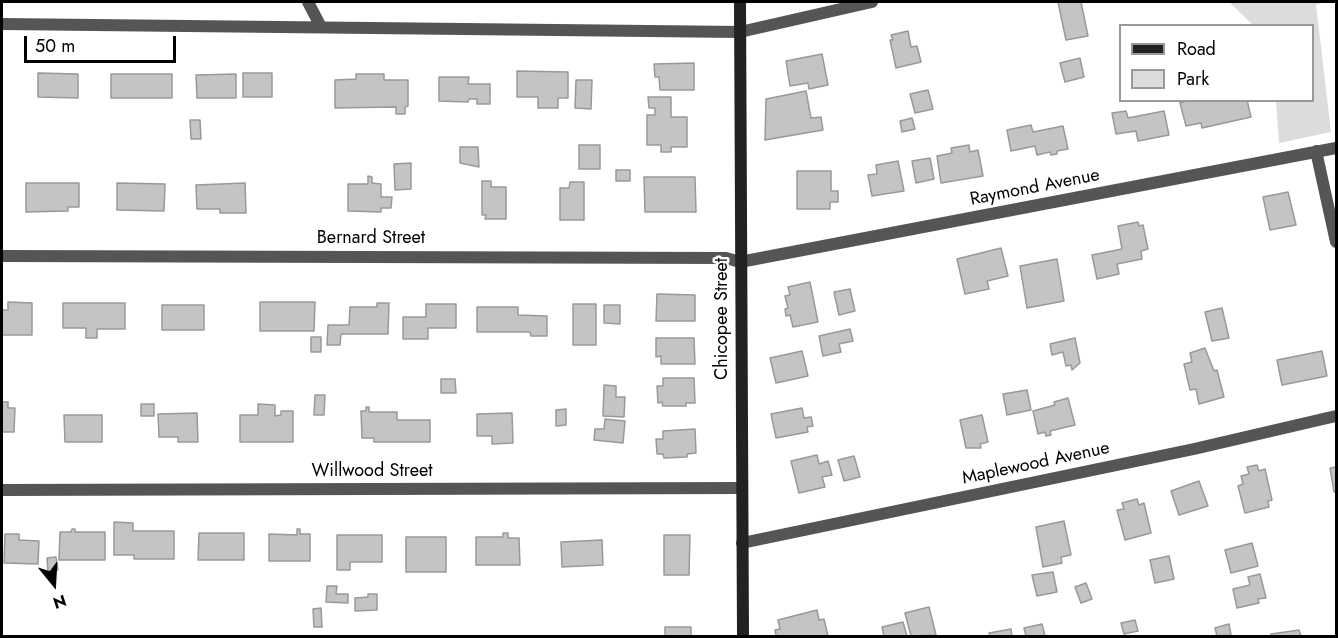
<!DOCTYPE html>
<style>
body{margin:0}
#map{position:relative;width:1338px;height:638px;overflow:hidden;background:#fff;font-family:Jost,sans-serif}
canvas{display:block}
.frame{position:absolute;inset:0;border:3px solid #000;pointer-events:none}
.legend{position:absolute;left:1119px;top:24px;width:195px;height:78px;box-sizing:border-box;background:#fff;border:2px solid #999;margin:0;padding:8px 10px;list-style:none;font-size:18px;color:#000}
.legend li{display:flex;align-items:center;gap:12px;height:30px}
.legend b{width:30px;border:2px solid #999}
.north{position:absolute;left:24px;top:554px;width:60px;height:60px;-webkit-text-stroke:4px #fff;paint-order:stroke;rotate:162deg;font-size:16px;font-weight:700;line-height:24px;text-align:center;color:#000}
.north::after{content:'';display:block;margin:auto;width:21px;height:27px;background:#000;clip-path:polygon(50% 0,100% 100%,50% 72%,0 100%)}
.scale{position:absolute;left:24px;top:36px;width:152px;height:27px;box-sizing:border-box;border:3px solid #000;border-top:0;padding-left:8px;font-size:18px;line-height:21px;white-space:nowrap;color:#000;-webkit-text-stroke:4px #fff;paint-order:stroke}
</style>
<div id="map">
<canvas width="1338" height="638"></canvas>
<div class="frame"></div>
<ul class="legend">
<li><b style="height:8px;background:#222"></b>Road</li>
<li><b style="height:16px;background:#dcdcdc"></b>Park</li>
</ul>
<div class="north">N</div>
<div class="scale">50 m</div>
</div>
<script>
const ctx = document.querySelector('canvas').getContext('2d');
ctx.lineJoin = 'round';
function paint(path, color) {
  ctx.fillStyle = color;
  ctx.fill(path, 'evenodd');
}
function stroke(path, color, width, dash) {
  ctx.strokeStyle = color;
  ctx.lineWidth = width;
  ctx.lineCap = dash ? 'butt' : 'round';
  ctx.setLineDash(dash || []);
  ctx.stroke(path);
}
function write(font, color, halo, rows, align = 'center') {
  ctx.font = font + ' Jost,sans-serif';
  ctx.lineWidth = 5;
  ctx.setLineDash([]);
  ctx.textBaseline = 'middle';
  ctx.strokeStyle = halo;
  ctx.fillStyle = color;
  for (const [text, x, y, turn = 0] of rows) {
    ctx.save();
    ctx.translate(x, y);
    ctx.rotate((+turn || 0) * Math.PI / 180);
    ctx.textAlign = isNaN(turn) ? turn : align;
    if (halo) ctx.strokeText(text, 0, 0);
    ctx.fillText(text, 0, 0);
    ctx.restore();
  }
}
const green = new Path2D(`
 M1229,2H1324L1316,5L1331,132L1279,143L1276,101L1312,100V26L1253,25Z`);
const building = new Path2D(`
 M1058,2H1081L1088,36L1066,40Z
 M908,31L911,47L917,46L921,62L896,68L890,40H893L891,35Z
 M822,54L828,85L809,89L808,83L790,86L786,61Z
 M1080,58L1084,77L1065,82L1060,63Z
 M694,63V90H660L659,77H655L654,64Z
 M517,71L568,72V98H558V108H538V97H517Z
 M38,73L78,74V98L38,97Z
 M243,73H272V97H243Z
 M111,74H172V98H111Z
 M236,74V98H197L196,75Z
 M356,74H384V80H408V106L405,107V114H396V107L335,108V80L356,79Z
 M439,77H469L468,84H490V104H477V99H469L468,102L439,101Z
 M576,80H592L591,109L575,108Z
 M928,90L933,109L915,113L910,94Z
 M806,91L811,118L821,117L823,130L765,140L766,99Z
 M648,97H671V117H687V147H671V152H661V145H647V115H655V108H649Z
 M1190,100H1247L1251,117L1202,128L1201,123L1186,126L1180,103Z
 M1126,111L1128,118L1164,111L1169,135L1138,141L1136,131L1116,134L1112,113Z
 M912,118L915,129L902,132L900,121Z
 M190,120H200L201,139H191Z
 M1031,125L1033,132L1063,126L1068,149L1057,151V154L1051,155L1050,152L1037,155L1035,146L1011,151L1007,130Z
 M579,145H600V169H579Z
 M969,145L970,152L978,150L983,176L941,183L937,156L952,153L951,148Z
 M460,147H478L479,167L460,163Z
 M930,158L934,179L916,183L912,161Z
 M898,161L904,191L872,196L868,175L877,174L876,165Z
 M411,163V189L395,190L394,164Z
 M616,170H630V181H616Z
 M797,171H831V191H838V202H830V209H797Z
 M368,176L372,177V183L381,184V197H392L391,208H381V212L348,211V184H368Z
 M644,177H695L696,212H645Z
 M482,181H491V187H506V219H485L486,215H482Z
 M570,182H584V220H560V188H569Z
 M26,183H79V207H68V211L26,212Z
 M117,183L165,184L164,211L117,210Z
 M245,183L246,213H220V209H197L196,185Z
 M1288,192L1296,225L1270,230L1263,197Z
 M1138,222L1139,226L1143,225L1148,249L1141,251L1142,259L1117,264L1119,274L1097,279L1092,255L1122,249L1118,226Z
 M1001,248L1008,276L987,281L989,289L965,294L957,259Z
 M1057,259L1064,301L1027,308L1020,266Z
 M810,282L818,322L793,327L790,315L786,316L785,309L788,308L785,296L790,295L788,287Z
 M850,289L855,311L839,315L834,292Z
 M657,294L695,295V321H656Z
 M8,302L32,303V335H2V310H8Z
 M260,302H315L314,331H260Z
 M63,303H125V329H97V338H86V328H63Z
 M377,303H389L388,334H341L340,345H327L328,325H349L350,307H377Z
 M426,304H456V328H428V339H403V317H426Z
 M573,304H596V345H573Z
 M162,305H204V330H162Z
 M604,305H620V324L604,323Z
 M477,307H518V315L547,316V336H531L530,332H477Z
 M1222,308L1229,338L1212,341L1205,312Z
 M850,329L853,341L839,344L841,352L823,356L819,336Z
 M311,337H321V352H311Z
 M656,338H694L695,364H661V356L656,357Z
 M1075,338L1080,363L1072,370L1071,365L1066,366L1063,352L1052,355L1050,344Z
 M1205,348L1214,371L1217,370L1224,397L1199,404L1196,389L1190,390L1184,364L1192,362L1190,353Z
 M802,351L808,376L776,383L770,358Z
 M1322,351L1327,376L1282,385L1277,360Z
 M663,378H694L695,403H686V406H663L662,402L658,403L657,386H663Z
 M441,379H455L456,393H441Z
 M604,385L616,386V397H625L624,417L603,416Z
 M1027,390L1031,410L1007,415L1003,394Z
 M315,395H325L324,415H314Z
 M1068,398L1075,425L1050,431L1051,435L1046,436L1045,432L1038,434L1033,411L1055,405L1054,402Z
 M2,402H8V408H15L14,432H2Z
 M141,404H154V416H141Z
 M258,404L275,405V416L281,415V411H293V442H240V415H258Z
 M366,407H369V412H397V420H430V442H374V438H362L361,411H366Z
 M802,408L804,418L811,417L813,426L807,427L808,432L776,438L771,414Z
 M566,409V425L556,426V410Z
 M197,413L198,442H178V437H159L158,414Z
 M512,413L513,443L492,444V436H477V414Z
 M64,415H102V442H65Z
 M982,415L988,442L980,444L981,448H966L960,420Z
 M605,419L625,421L623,443L594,440L595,429H604Z
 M695,429L696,453L687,454V457L664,458L663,454H657L656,439H663V431Z
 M817,455L819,464L828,461L832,475L822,477L825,487L799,493L791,461Z
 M854,456L860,477L844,481L838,460Z
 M1257,465L1259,471L1265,469L1272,500L1268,501L1269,507L1245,513L1238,486L1243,484L1241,476L1249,474L1247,467Z
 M1336,467V491L1334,492L1330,468Z
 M1199,481L1208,506L1179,515L1171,491Z
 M1137,499L1139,505L1144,503L1151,533L1125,540L1117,510L1124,509L1122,503Z
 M1064,521L1071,555L1061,557L1062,563L1043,567L1036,527Z
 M114,522L133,523V531H174V559H134V555H114Z
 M72,529H75V532H105V560H59L60,532H71Z
 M297,529H300V534H310V561H269V534L297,535Z
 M199,533H244V560H198Z
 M503,533H508V538H519L520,565H476V537H503Z
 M5,534H19V540L39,541L38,564L4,563Z
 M337,535H382V562H350V570H337Z
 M664,535H690L689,575H664Z
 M406,537H446V572H406Z
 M602,540L603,565L562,567L561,542Z
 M1252,543L1258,566L1231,573L1225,550Z
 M1169,556L1174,579L1155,583L1150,560Z
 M56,557L58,570L48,571L47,558Z
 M1053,572L1057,592L1037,596L1032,575Z
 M1260,574L1266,598L1258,599L1259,603L1237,608L1233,589L1250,585L1248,577Z
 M1086,583L1092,599L1081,603L1075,587Z
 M327,586H337L336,594H348V603L326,602Z
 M368,594H377V610L355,611V598L368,597Z
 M929,607L936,635L911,636L905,613Z
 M321,608L322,627H314L313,609Z
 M817,610L819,620L824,619L828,636H776L775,630L780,629L778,620Z
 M1135,620L1138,631L1124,634L1121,623Z
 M903,622L907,636H884L882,627Z
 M1042,624L1045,636H1026L1024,628Z
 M1229,624L1231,635L1217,636L1215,628Z
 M665,627H691V636H665Z
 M1011,629L1012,636H990L989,633Z
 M1299,630L1301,636H1271V634Z`);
const street = new Path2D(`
 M308,2L321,27
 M2,24L740,32L872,2
 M1316,151L1336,242
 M2,256L726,258L740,262L1336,148
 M2,490L742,488
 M742,543L1194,449L1336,416`);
const secondary = new Path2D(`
 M740,2L743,636`);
const streetNames = [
 ["Raymond Avenue",1035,188,-11],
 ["Bernard Street",371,239],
 ["Chicopee Street",723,319,-90],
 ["Maplewood Avenue",1036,464,-12],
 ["Willwood Street",372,472]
];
paint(green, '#dcdcdc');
paint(building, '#c4c4c4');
stroke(building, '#999', 1.5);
stroke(street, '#555', 12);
stroke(secondary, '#222', 12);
write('18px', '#000', '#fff', streetNames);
</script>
